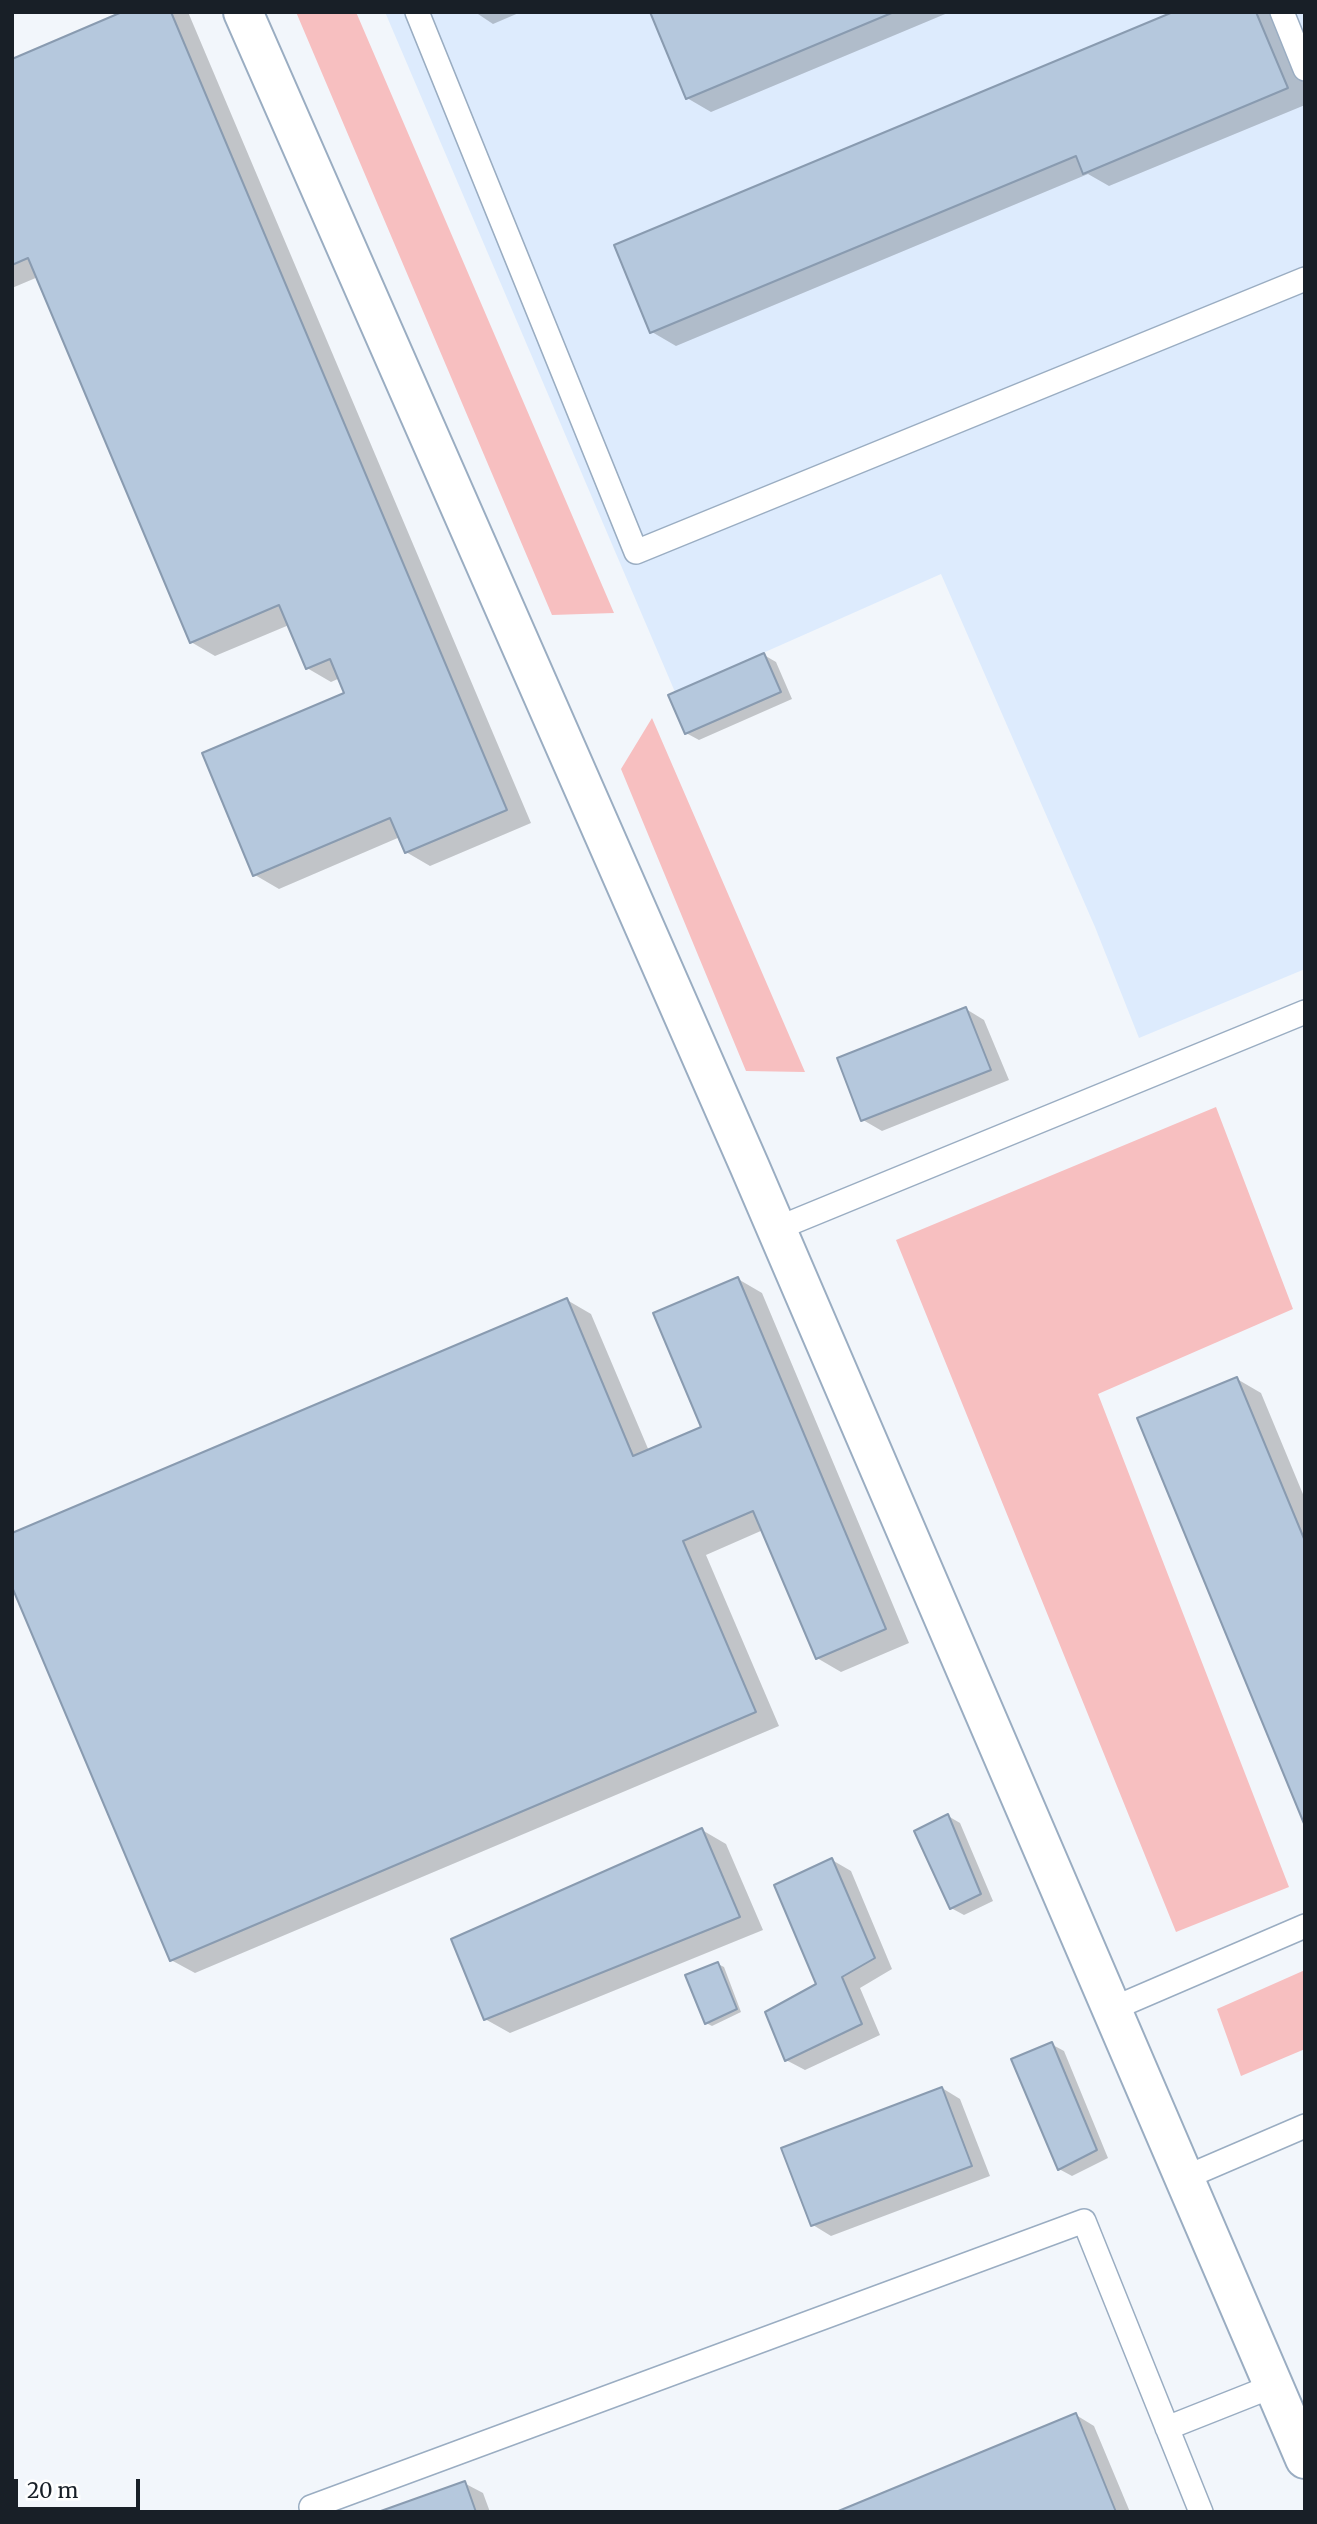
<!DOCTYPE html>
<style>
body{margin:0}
#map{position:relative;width:1317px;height:2524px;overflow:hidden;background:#f2f6fb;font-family:Merriweather,serif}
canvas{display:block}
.frame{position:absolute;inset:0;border:14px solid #181f27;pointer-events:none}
.scale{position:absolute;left:14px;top:2479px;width:126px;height:32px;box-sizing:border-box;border:4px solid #181f27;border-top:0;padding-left:9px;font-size:21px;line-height:24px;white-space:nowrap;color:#181f27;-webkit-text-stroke:5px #fff;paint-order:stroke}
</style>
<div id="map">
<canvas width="1317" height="2524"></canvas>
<div class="frame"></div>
<div class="scale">20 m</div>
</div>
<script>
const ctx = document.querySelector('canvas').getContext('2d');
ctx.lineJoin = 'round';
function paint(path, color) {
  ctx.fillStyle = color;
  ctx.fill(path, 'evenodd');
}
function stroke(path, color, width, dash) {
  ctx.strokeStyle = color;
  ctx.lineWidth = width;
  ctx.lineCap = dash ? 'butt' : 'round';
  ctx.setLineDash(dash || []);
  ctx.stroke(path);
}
const built = new Path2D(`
 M385,12H1305V969L1139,1038L1095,927L941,574L675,692Z`);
const green = new Path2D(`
 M296,12H356L614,613L552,615Z
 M652,718L805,1072L746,1071L621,769Z
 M1216,1107L1293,1309L1098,1394L1289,1887L1176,1932L896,1240Z
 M1305,1970V2049L1241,2076L1217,2009Z`);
const shadow = new Path2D(`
 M127,12H188L531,823L430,866L406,852L400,837L279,889L255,875L346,694L340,678L331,682L307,668L289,625L215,656L191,642L38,277L12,288V61Z
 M475,12H521L493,24Z
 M652,12H950L711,112L687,98Z
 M1177,12H1273L1305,87V105L1109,186L1088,174L676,346L652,332Z
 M764,655L776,662L792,699L699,740L686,733Z
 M966,1009L984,1020L1009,1080L882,1131L863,1120Z
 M738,1279L762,1293L909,1643L841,1672L817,1658L763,1530L706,1555L779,1726L195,1973L171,1960L567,1300L591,1314L649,1451L703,1428Z
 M1237,1379L1261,1393L1305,1499V1822Z
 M948,1816L960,1823L993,1901L964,1915L951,1908Z
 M702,1830L726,1844L763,1930L510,2033L485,2019Z
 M832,1860L851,1871L892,1969L860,1988L880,2035L805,2070L786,2060L818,1985Z
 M718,1964L724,1967L741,2012L712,2026L706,2023Z
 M1051,2044L1064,2051L1108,2158L1072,2176L1059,2169Z
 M942,2088L960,2099L990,2176L831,2236L813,2225Z
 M1076,2415L1094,2426L1130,2512H841Z
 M464,2483L483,2493L490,2512H383Z`);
const building = new Path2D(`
 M122,12H171L507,810L405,853L390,818L253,876L202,753L344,693L330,659L306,669L279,605L190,643L28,258L12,265V59Z
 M650,12H894L686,99Z
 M1173,12H1256L1288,88L1083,174L1076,156L650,333L614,245Z
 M764,653L781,692L685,734L668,695Z
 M966,1007L991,1070L861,1121L837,1058Z
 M738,1277L886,1629L816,1659L753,1511L683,1541L756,1712L170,1961L12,1587V1533L567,1298L633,1456L701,1427L653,1313Z
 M1237,1377L1305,1541V1826L1137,1418Z
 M948,1814L981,1894L950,1909L914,1831Z
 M702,1828L740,1917L484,2020L451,1939Z
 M832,1858L875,1958L842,1977L862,2024L785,2061L765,2012L816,1984L774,1885Z
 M718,1962L737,2009L705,2024L685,1975Z
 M1052,2042L1097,2150L1058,2170L1011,2059Z
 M942,2087L972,2166L811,2226L781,2148Z
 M1076,2413L1116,2512H836Z
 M465,2481L476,2512H378Z`);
const lane = new Path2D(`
 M417,12L636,552L1305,279
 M1282,12L1305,69
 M776,1229L1305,1012
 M1112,2009L1305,1926
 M1184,2178L1305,2126
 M1167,2428L1273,2386
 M311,2507L1084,2221L1201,2512`);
const street = new Path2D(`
 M243,12L749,1165L1305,2459`);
paint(built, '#ddebfd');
paint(green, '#f7bfc0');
paint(shadow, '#0003');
paint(building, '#b5c8dd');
stroke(building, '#899bb0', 2);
stroke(lane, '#9aadc2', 26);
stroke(street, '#9aadc2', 42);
stroke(lane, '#fff', 23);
stroke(street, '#fff', 38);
</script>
